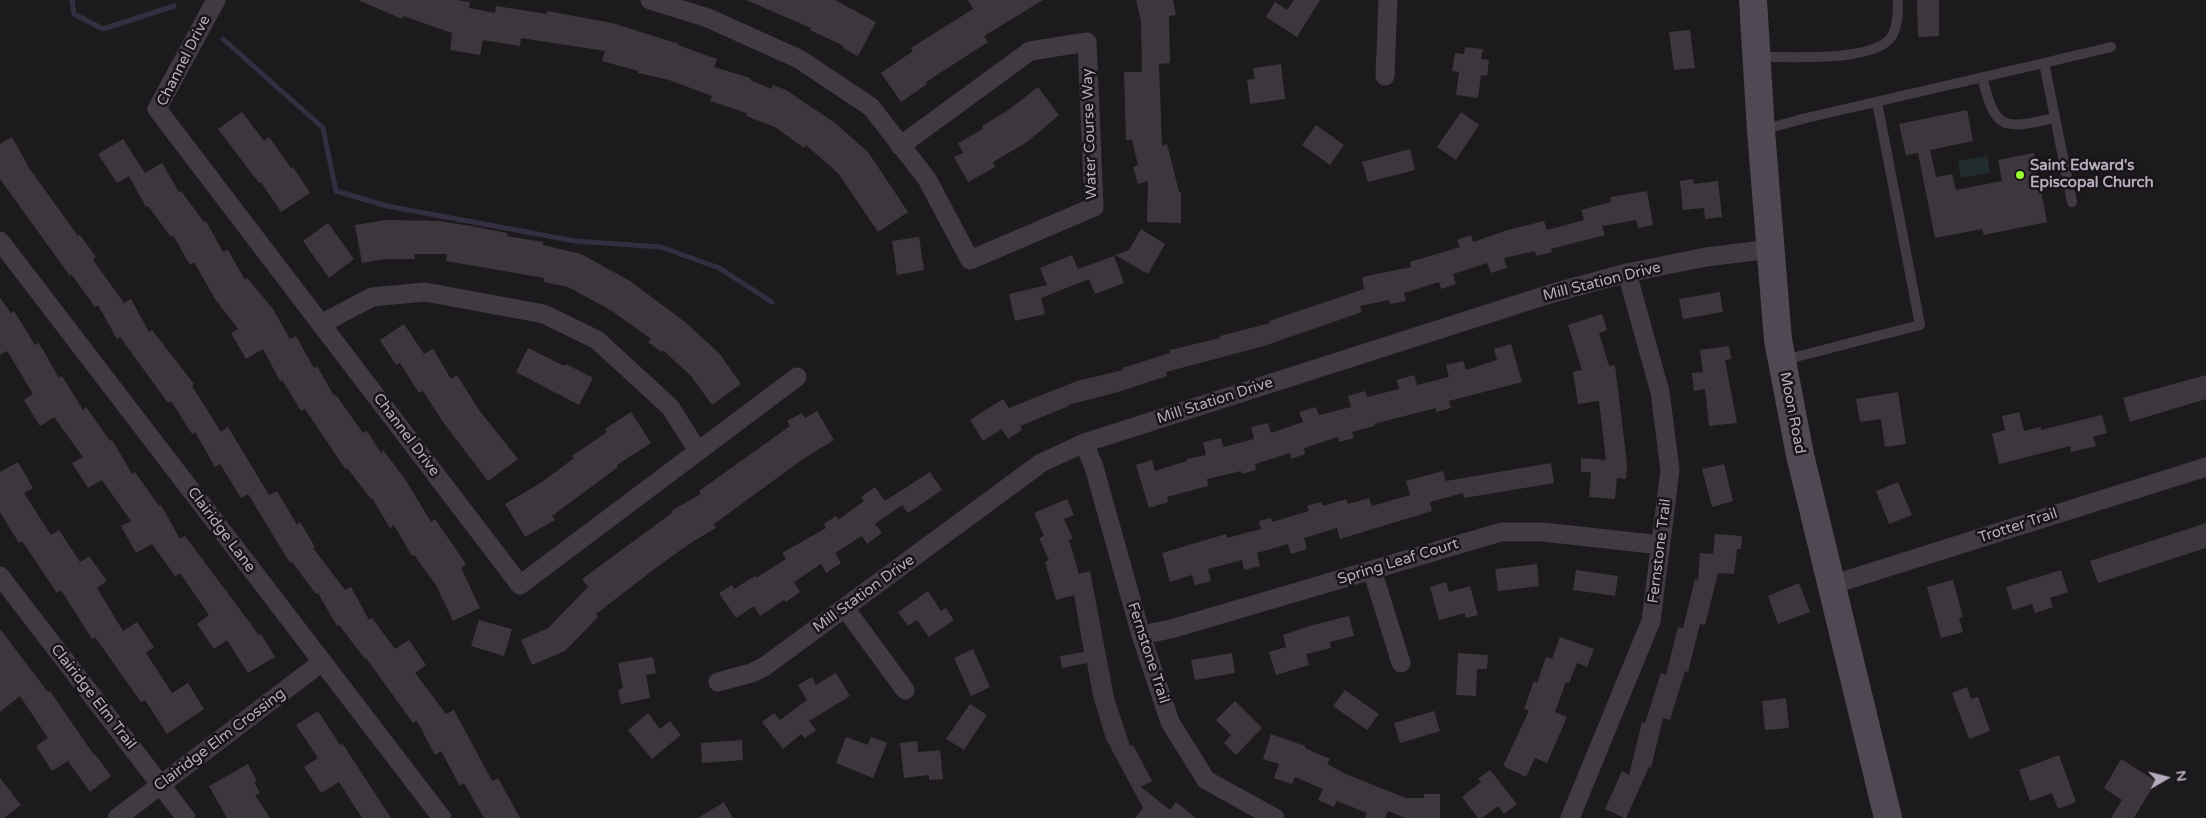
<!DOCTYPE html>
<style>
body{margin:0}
#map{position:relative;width:2206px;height:818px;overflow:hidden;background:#1d1a1d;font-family:"Varela Round",sans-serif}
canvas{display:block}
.north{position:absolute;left:2141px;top:753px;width:50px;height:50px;-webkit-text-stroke:4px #181518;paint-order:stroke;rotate:82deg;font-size:14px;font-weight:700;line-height:20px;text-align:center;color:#b5acbe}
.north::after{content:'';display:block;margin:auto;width:18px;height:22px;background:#b5acbe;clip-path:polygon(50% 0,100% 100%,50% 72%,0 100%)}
</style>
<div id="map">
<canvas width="2206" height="818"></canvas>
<div class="north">N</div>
</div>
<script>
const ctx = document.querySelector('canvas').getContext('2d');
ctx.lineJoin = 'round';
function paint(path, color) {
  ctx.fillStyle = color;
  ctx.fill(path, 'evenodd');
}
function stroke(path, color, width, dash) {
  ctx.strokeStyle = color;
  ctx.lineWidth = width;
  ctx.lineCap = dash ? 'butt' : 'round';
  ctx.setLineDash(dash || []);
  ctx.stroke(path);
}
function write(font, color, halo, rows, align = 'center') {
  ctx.font = font + ' "Varela Round",sans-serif';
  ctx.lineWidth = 5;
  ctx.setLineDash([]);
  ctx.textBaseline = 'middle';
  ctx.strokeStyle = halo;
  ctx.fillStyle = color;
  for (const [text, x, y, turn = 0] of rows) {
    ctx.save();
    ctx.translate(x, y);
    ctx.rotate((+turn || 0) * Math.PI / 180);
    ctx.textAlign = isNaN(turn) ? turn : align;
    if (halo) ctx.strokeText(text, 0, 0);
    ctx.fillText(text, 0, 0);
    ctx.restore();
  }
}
const green = new Path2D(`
 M1987,156L1990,173L1961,178L1958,161Z`);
const stream = new Path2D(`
 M72,0L74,14L103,29L174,6
 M223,39L323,128L336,191L387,206L575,241L661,247L719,268L772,302`);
const building = new Path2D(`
 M358,0H456L470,2L469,8L495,13L496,6L547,14V11L612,23L679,44L678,45L717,59L714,67L750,78V80L772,89L773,85L786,90L835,123L868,152L908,212L878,232L838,173L806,145L804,148L775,127L746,116L747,113L710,101L712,96L669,80L638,73V71L602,61L605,51L521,38L520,46L483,40L480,55L450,50L452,33L403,16L402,19Z
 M746,0H835L876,22L858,56L843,48L844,46L810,30L811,28Z
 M968,0H1043L984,36L988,42L926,82L927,84L901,102L881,73L913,51L911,48L973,9Z
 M1136,0H1173L1176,15L1169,16L1170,63L1159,64L1162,146L1167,144L1179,192H1181V223L1147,222L1148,181L1138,184L1133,167L1138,165L1132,140H1126L1124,72H1142L1141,21Z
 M1294,0H1320L1297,37L1266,17L1275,2L1287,10Z
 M1917,0H1939V36L1918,37Z
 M1690,30L1695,68L1674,70L1669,32Z
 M1465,47L1483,49L1481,59L1489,60L1487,76L1481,75L1478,98L1456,95L1459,72L1452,71L1455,53L1464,54Z
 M1281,64L1285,99L1250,104L1247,80L1255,79L1253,68Z
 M1038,87L1059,115L1027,142L993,162L995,167L968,182L954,157L963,153L958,143L983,129L982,126L1007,111Z
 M1967,110L1973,141L1930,150L1936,177L1952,174L1956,190L2002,181L1998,160L2034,153L2047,222L1984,235L1982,229L1935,238L1918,153L1906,155L1899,124Z
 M242,112L264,141L269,137L291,168L293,167L310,193L281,212L261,182L259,183L218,129Z
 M1461,112L1479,125L1456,160L1437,147Z
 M1316,125L1344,145L1330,165L1302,145Z
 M12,137L29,168L78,236L80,235L96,257L93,260L124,303L131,299L149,332L152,330L194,384L192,386L221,432L228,427L269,495L277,491L297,525L300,522L315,547L313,548L345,590L351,587L369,620L372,618L395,649L409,640L426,665L415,673L446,714L454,710L492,781L498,778L520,818H484L464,783L460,786L441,751L435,755L417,721L413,723L366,658L365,659L339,625L337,626L318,593L316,594L292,562L290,563L248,494L241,498L220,464L215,467L195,432L192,434L171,401L168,403L120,337L117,339L98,305L95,307L72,275L70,276L0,179V144Z
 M123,139L145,173L162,163L179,192L181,191L204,222L206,221L223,252L228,250L245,280L247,278L273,309L290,339L296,336L314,368L317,366L334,396L336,395L363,433L367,431L381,453L383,450L405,479L431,522L435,519L466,564L461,568L480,608L453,621L436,585L414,555L412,556L394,525L390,528L372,498L371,499L347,468L346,470L305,409L301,411L282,380L280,381L263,349L246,359L231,333L238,329L215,299L194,262L190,265L173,235L171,237L148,206L146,207L129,176L117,183L98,154Z
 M1410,149L1415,170L1368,182L1362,162Z
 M1693,179L1694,184L1718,181L1722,217L1705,219L1704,208L1683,210L1680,181Z
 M1647,191L1653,225L1638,228L1636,220L1602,226L1605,235L1551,249L1552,252L1536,256L1535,251L1504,258L1507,268L1491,273L1487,263L1453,274L1456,284L1441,289L1439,282L1404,293L1406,301L1390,304L1389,300L1360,306L1362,312L1264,346L1166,372L1167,376L1118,392L1068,405L1069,406L1020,426L1022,430L1008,439L1002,429L983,441L970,420L1003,399L1009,408L1077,381L1123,370L1122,368L1170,353V350L1220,338V336L1270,323L1269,321L1364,289L1362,277L1411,267L1410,262L1460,247L1457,240L1471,235L1473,242L1508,230L1544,221L1547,230L1584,220L1581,210L1611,202L1610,197Z
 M386,220L439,221L471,226L507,233V236L543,242V245L581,254L630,281L685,322L719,353L741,384L712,405L691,376L663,350L662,352L648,342L651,339L612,311L568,287L544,282V278L446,261L447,254H414L415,259H385L362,263L355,225Z
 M328,223L354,259L329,278L303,241Z
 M1141,229L1165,244L1148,274L1115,255L1129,250Z
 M919,237L924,270L897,275L892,241Z
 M1072,255L1078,269L1114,256L1124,283L1095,294L1089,279L1041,298L1045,314L1015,321L1009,294L1047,285L1040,268Z
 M1720,292L1723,312L1683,319L1679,299Z
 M0,298L11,313L14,311L35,345L39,343L59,378L62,376L83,410L86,407L110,441L112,440L132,474L135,472L159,506L161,505L180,539L185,536L259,635L261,634L275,657L248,673L227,640L214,649L197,624L209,615L180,573L175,576L152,544L136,553L121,526L131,521L102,480L88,488L72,463L83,457L54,417L40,426L24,400L33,394L7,351L0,355Z
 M1602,314L1607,330L1599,333L1609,366L1615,365L1627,464L1626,479L1617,478L1615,499L1589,497L1591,472H1581V458L1606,460L1599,401L1578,404L1573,372L1582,370L1568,325Z
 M404,324L424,354L433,349L451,379L457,375L479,410L518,459L488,481L443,422L423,391L419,393L400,363L396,365L380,340Z
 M1511,344L1522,382L1449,401L1451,408L1436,412V408L1374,424V426L1352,432L1354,438L1339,442L1338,437L1304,448L1305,454L1291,459L1290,453L1255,464L1256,470L1242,474L1241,471L1207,479L1208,486L1167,497L1168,502L1149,508L1136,465L1152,460L1155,471L1187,461V459L1206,455L1203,442L1221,438L1223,447L1254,439L1251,427L1268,423L1271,433L1303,422L1299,412L1316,407L1319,415L1351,407L1348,396L1365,391L1367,397L1399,389L1397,380L1414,375L1417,385L1449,377L1446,365L1463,361L1466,370L1497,360L1494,349Z
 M1729,346L1731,359L1725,360L1737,423L1709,426L1705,389L1694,391L1692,373L1703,372L1700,350Z
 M528,348L564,366L566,364L593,378L579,405L516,372Z
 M2206,375V399L2130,422L2123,398Z
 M1898,392L1906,444L1885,447L1881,419L1860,422L1856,399Z
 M817,411L834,440L803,459L714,524L716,528L692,542L657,567L596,614L598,617L565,651L532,665L521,640L548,628L588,587L582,579L672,513L671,511L701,494L699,491L790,426L787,421L802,413L805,418Z
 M631,412L651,443L617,465L618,467L552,516L555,520L525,537L505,504L542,482L574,458L572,456L607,432L605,429Z
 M2019,412L2024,431L2041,427V430L2102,415L2107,433L2093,437L2096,446L2071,452L2070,446L1999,464L1992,434L2005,430L2002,416Z
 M18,462L33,488L24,493L51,535L59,530L80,562L89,556L107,581L97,588L123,631L137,622L154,647L146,653L172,693L188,683L204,709L167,734L145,700L141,702L95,637L92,639L61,590L57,593L22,541L19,543L0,512V472Z
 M1551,463L1554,483L1464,498L1463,493L1430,502L1432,511L1340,539L1337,528L1304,538L1307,549L1291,554L1288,544L1257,553L1260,566L1244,570L1242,560L1208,569L1211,581L1195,585L1192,575L1170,582L1162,553L1226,534L1227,538L1261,529L1259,521L1271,518L1272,522L1309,511L1307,506L1321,502L1323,506L1346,499L1348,504L1369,498L1372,506L1410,495L1406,481L1443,471L1446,481Z
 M1724,464L1733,501L1712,507L1702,469Z
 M930,472L942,490L908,513L902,505L875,524L882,533L867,544L862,536L835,553L841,563L826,573L821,564L794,582L800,592L786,602L784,600L760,616L754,606L736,618L719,593L732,585L734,589L755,576L756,578L786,559L782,553L826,528L824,524L836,516L838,520L864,501L861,497L875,487L885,501Z
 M1898,482L1912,515L1889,524L1876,491Z
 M1067,499L1074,515L1064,519L1073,539L1069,540L1079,574L1090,571L1114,697L1130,746L1133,745L1152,781L1141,787L1170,810L1176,802L1196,818H1135L1143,808L1106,739L1093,696L1087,663L1062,668L1060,656L1084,652L1074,595L1056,600L1045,562L1049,560L1039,538L1044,536L1034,513Z
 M2206,523V548L2098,583L2090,561Z
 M1715,534L1742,536L1741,549H1737L1734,574L1718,573L1705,625L1700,624L1688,672L1685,671L1670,720L1663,718L1651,768L1649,767L1626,818H1624L1605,809L1622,771L1629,775L1642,722L1645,723L1661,673L1666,675L1678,627L1683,628L1695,579L1698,580L1700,553L1713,554Z
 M1537,564L1539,586L1498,591L1495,569Z
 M1576,570L1618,576L1615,596L1573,590Z
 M2061,570L2068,592L2050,598L2053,607L2035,613L2032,604L2013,610L2006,587Z
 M1953,580L1963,617L1959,618L1963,632L1941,638L1927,587Z
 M1446,582L1449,592L1470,586L1478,615L1466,618L1465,613L1439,620L1430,587Z
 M1799,583L1810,612L1778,624L1768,596Z
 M928,591L941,611L946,608L954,620L929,637L917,620L908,626L898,612Z
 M1349,616L1354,636L1330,642L1331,648L1306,654L1309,665L1276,675L1269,652L1286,647L1283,635L1309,626Z
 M479,620L512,629L504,656L471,646Z
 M0,629L48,692L50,691L94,755L95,754L111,776L90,792L68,761L52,771L36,746L48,738L20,696L0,712Z
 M1560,637L1594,649L1587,667L1577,663L1569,683L1566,682L1555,712L1567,717L1547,763L1535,758L1526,777L1503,766L1529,711L1524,709L1534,681L1537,683L1546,657L1552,659Z
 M973,649L990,687L971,696L954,658Z
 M1232,653L1235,673L1195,680L1191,660Z
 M1458,653L1488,655L1487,669H1477L1476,696L1456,695Z
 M653,657L656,673L646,675L650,698L621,704L618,690L623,688L618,663Z
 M836,673L850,696L809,721L816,730L805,738L801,734L783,749L762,722L774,713L780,720L807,700L798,685L812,677L816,685Z
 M1967,687L1971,699L1978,697L1990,731L1969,739L1952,693Z
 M1345,690L1379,714L1367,730L1333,706Z
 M1786,698L1789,728L1765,730L1762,701Z
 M1235,701L1262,728L1236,755L1224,743L1231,735L1216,720Z
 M970,704L987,715L964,750L946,739Z
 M318,711L340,745L342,743L391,818H362L339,782L321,793L304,767L318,758L296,725Z
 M1434,711L1440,731L1400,743L1394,723Z
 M648,713L660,729L670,721L681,735L652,759L628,730Z
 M1271,734L1305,746V748L1330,759L1327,764L1348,775L1406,798H1424V794H1440V818H1405L1388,811L1385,818H1365L1367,813L1337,801L1334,807L1318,800L1323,789L1295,777L1292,784L1274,778L1279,764L1263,759Z
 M846,737L868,745L871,737L887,743L873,778L836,763Z
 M742,740L743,760L702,763L701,743Z
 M917,741L918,752L940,750L943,779L929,780V775L904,778L900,743Z
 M2059,755L2076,802L2058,809L2052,793L2030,801L2019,770Z
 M2121,759L2156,781L2134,818H2111L2122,800L2104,788Z
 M248,764L257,781L254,782L260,793L255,795L270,818H227L209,786Z
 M1490,770L1517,804L1504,814L1498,806L1482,818H1478L1462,797L1481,782L1478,779Z
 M0,778L21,805L4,818H0Z
 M724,802L733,818H698Z`);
const lane = new Path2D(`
 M1758,57C1787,56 1879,64 1893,34C1898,24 1898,11 1898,0
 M2044,63L2111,47
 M1982,77C1996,132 2003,129 2055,118
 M1762,130L1802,119L2044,63L2072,202
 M1784,360L1920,325L1877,102`);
const street = new Path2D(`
 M216,0L157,109L520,585L797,377
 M650,0L708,18L799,59L871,107L927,179L970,260L1094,207L1087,42L1030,51L900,146
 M1385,76L1388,0
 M0,241L442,818
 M321,324L372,297L425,292L544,314L597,340L670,407L698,451
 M1084,443L1094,467L1141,635L1170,722L1206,780L1275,818
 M1372,570L1401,663
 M0,576L186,818
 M1831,585L2206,467
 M845,608L905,690
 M1141,635L1171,629L1501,532H1543L1661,545
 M718,682L751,673L764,667L1041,463L1084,443L1553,293L1627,273L1706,257L1771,249
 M117,818L322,662
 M1570,818L1651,621L1670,470L1660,392L1627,273`);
const secondary = new Path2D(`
 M1753,0L1761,131L1778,340L1800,455L1888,818`);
const markers = [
 [2020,175,5,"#96ff30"]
];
const streetNames = [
 ["Channel Drive",184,61,-63],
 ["Water Course Way",1090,134,-92],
 ["Mill Station Drive",1602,282,-14],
 ["Mill Station Drive",1215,401,-18],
 ["Moon Road",1792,413,79],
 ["Channel Drive",406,435,53],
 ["Trotter Trail",2018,526,-18],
 ["Clairidge Lane",221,530,53],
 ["Fernstone Trail",1660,551,-83],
 ["Spring Leaf Court",1398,562,-17],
 ["Mill Station Drive",864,594,-36],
 ["Fernstone Trail",1148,653,72],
 ["Clairidge Elm Trail",93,697,52],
 ["Clairidge Elm Crossing",220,740,-37]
];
const poiNames = [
 ["Saint Edward's",2030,166],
 ["Episcopal Church",2030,183]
];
paint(green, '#212c2c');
stroke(stream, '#342e43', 5);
paint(building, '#3c373c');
stroke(lane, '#403b43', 10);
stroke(street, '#403b43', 19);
stroke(secondary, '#4f4953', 28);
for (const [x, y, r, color] of markers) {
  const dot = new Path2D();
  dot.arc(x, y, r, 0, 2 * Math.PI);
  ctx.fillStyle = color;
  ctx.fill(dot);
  stroke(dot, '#181518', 2);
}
write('15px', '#b5acbe', '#181518', streetNames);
write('bold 15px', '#b5acbe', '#181518', poiNames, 'left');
</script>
